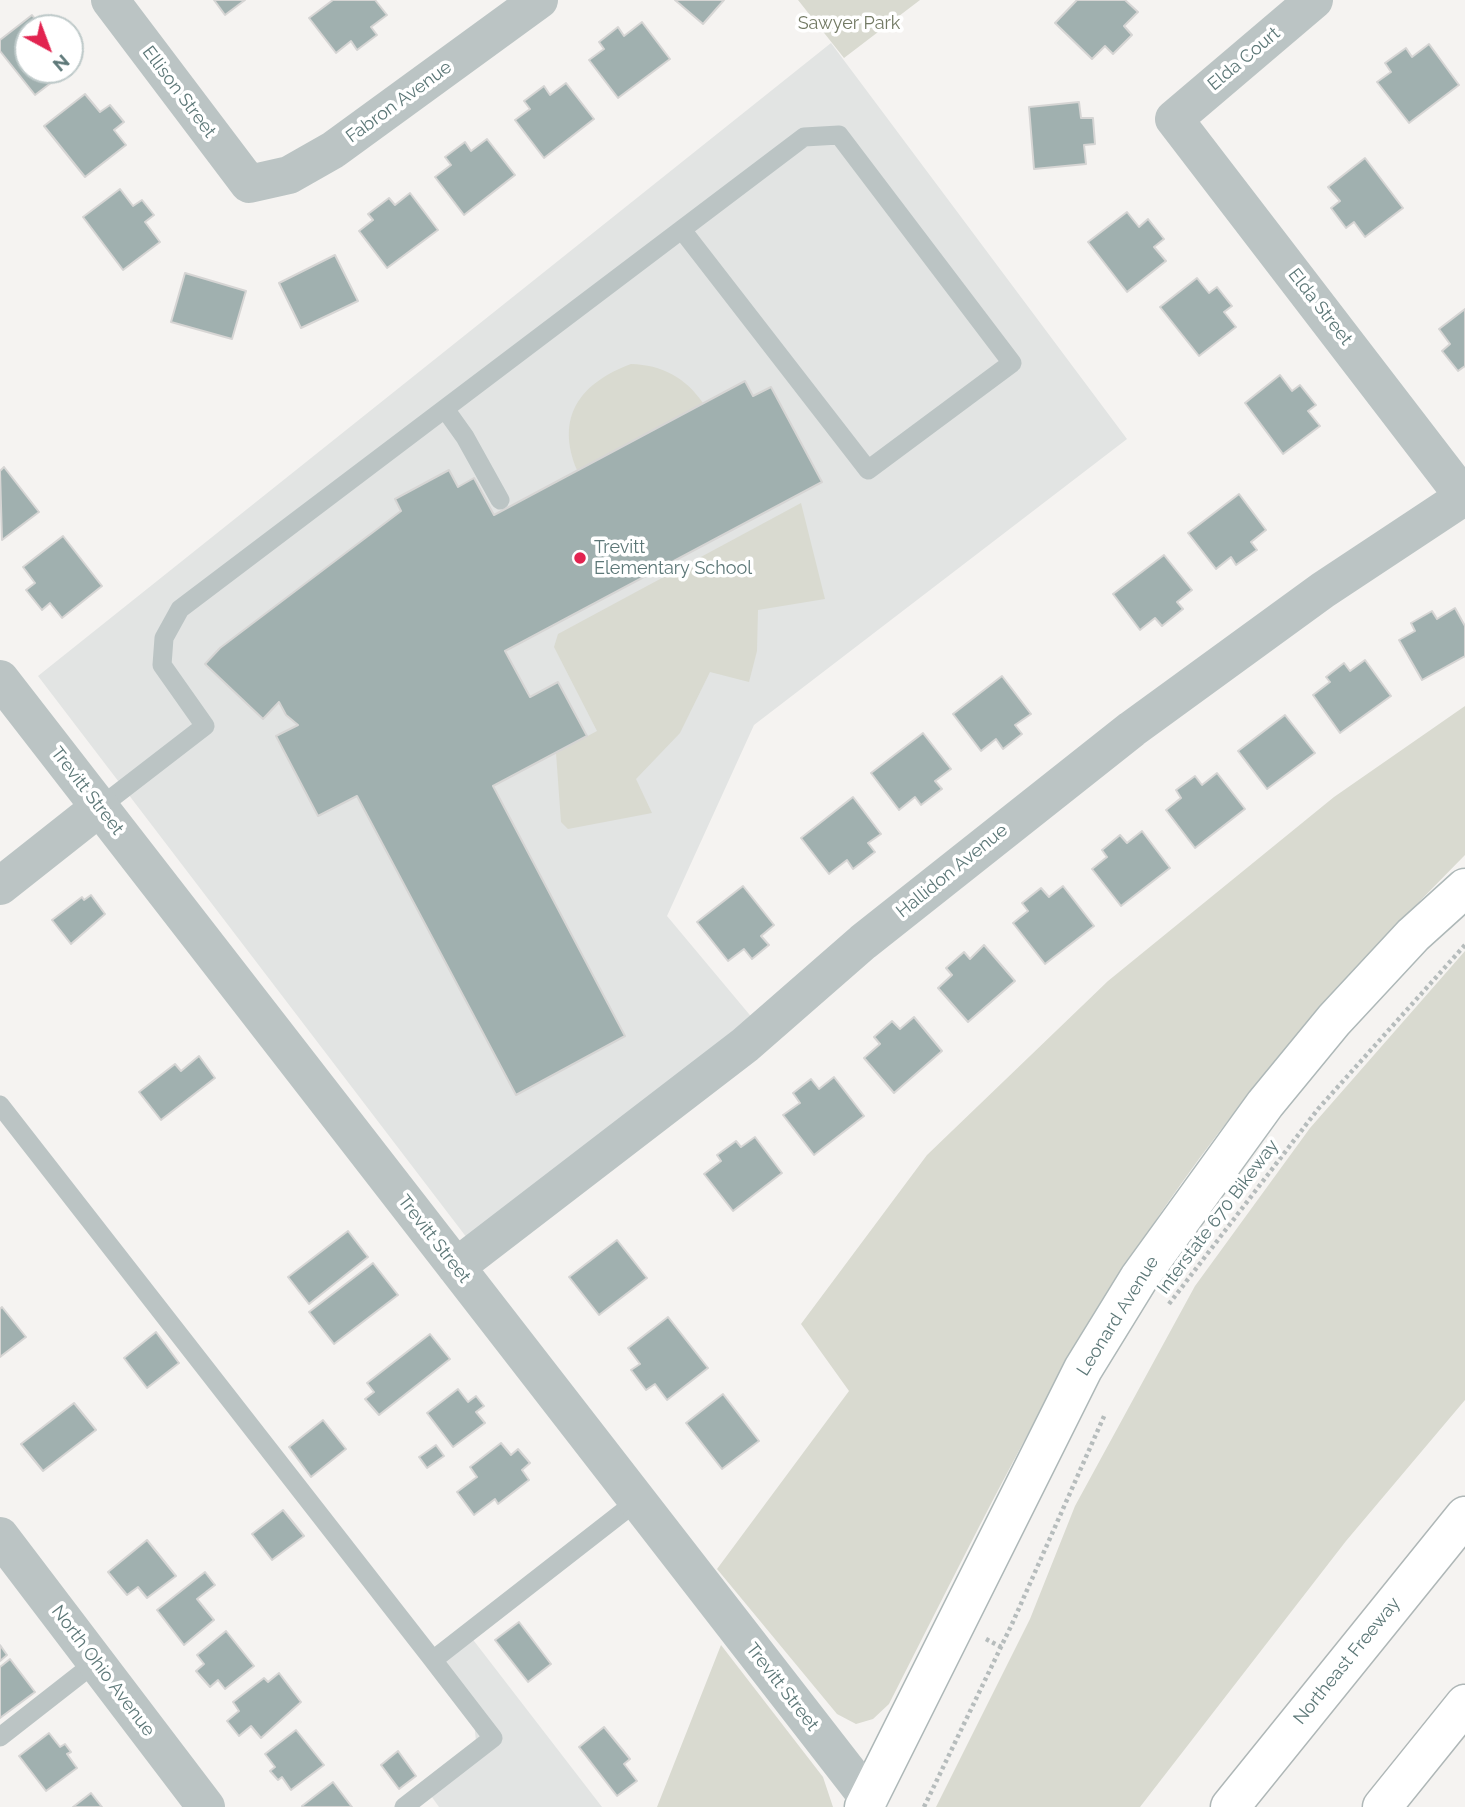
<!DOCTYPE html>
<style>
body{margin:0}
#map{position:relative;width:1465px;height:1807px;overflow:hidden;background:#f5f3f1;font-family:Raleway,sans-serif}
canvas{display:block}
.north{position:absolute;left:14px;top:14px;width:70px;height:70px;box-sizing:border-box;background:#fff;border:2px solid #bec9c9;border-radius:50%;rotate:139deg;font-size:19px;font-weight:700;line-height:28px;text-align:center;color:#5c7777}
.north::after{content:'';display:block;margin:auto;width:24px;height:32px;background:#e22450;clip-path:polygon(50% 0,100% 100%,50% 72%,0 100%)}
</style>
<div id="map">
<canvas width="1465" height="1807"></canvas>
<div class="north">N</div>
</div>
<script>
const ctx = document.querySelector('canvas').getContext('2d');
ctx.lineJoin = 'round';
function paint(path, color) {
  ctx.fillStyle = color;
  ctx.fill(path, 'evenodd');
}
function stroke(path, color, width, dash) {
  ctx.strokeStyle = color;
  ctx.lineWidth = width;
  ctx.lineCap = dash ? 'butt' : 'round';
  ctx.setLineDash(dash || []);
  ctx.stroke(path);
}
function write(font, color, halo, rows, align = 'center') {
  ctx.font = font + ' Raleway,sans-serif';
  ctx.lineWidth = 7;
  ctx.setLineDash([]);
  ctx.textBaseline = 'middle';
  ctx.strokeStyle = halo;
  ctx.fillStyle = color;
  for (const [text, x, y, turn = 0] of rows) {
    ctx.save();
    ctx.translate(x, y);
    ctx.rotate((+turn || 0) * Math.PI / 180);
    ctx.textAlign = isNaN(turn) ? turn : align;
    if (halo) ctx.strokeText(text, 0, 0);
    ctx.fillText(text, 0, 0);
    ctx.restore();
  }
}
const built = new Path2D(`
 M831,43L1127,439L754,725L667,916L754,1020L467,1238L38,676Z
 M464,1628L602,1807H439L429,1793L477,1751L474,1722L431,1652Z`);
const green = new Path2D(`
 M798,0H920L844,58Z
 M631,364C662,365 685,377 703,403L577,470C555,417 580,383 631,364Z
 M801,503L825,599L758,610L757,651L749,682L710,672L680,733L636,779L652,813L568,829L561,822L556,753L597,731L554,647L558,634Z
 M1465,706V855C1348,973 1237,1097 1146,1235C1047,1384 970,1546 889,1704L873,1719L856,1724L837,1714L717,1569L849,1391L801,1324L927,1155L1108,981L1334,797Z
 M1465,951V1400L1346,1541L1140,1807H936L1030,1619L1075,1506L1195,1286L1310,1128Z
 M721,1645L823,1777L833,1807H657Z`);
const building = new Path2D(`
 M214,0H245L225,15Z
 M333,0H375L387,15L371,27L377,35L357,50L351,41L336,53L309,18Z
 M675,0H724L703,24Z
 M1077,0H1125L1138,12L1124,26L1132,35L1113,54L1105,46L1092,59L1055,23Z
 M32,15L42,28H28V70H68L35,95L0,51V40Z
 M642,22L670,59L618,98L589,60L604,49L599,42L618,27L624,36Z
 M1429,44L1459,85L1409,123L1377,82L1391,72L1385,63L1406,48L1412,57Z
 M566,83L594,119L544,158L515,120L530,109L524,101L544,86L550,95Z
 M85,94L100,112L110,105L124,122L114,130L126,145L85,177L44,126Z
 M1079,102L1081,118H1093L1095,144L1084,145L1086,164L1034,169L1029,107Z
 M487,139L515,175L464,215L435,177L451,165L445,157L465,142L471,151Z
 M1365,158L1403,208L1365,237L1354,222L1346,228L1331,208L1340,201L1328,187Z
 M120,189L133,206L142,200L154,215L145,222L160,242L123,270L83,217Z
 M410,193L438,230L387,268L359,231L373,220L368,214L389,198L395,205Z
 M1127,212L1139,227L1148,219L1164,239L1154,247L1166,261L1127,292L1088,242Z
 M335,255L358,301L301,328L279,283Z
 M185,273L246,291L232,339L171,322Z
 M1197,278L1209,293L1217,287L1232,306L1224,312L1236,327L1199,356L1160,307Z
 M1465,309V366L1458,371L1442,351L1450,344L1439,329Z
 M1280,375L1292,391L1300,385L1316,405L1308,411L1320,426L1283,454L1245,403Z
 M745,381L753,396L771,387L822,482L505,651L530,697L558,682L587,736L493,786L625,1036L516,1095L357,796L318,816L276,736L298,725L286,715L279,702L263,719L205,664L220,648L401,511L395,499L449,470L458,487L474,478L494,515Z
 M4,467L39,512L2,540L0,471Z
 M1239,494L1266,530L1251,542L1257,550L1236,565L1231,557L1216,569L1188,533Z
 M63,536L102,586L62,618L50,603L42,610L26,590L35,583L23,567Z
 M1164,555L1192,590L1177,602L1183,609L1162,626L1155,618L1140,630L1113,594Z
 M1455,608L1465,626V656L1422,680L1399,640L1415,631L1411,623L1432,611L1437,619Z
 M1365,660L1391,696L1340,733L1313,695L1330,682L1326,677L1344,663L1350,671Z
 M1002,676L1031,714L1015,725L1022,734L1003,749L996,739L981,751L953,714Z
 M1285,715L1315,753L1267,789L1238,751Z
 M923,733L951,769L935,781L942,789L921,805L915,797L899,810L871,773Z
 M1217,773L1245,809L1195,848L1166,810L1181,798L1176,790L1195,776L1202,785Z
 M853,797L881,834L868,843L875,852L853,869L847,860L829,874L801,838Z
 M1142,831L1170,868L1121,906L1092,869L1107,857L1102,850L1120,835L1127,843Z
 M743,886L774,925L761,936L769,945L752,959L744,949L728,961L697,922Z
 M1063,886L1094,926L1045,964L1013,923L1028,911L1022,903L1041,888L1049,897Z
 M91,895L105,914L71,944L52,920L82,897L84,900Z
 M984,945L1015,981L968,1022L938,988L952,975L946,968L964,952L970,959Z
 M914,1017L942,1051L894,1093L864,1058L880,1044L874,1037L892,1021L900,1029Z
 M199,1056L215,1078L161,1120L139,1092L175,1064L181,1071Z
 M834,1077L864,1116L814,1155L783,1115L800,1103L793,1093L811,1079L819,1089Z
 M755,1137L782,1173L733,1211L704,1174L721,1161L717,1155L736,1141L741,1147Z
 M348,1231L368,1257L309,1304L288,1277Z
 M617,1240L647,1278L599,1315L569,1277Z
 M373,1263L398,1295L334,1344L309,1312Z
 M2,1307L26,1337L0,1357V1309Z
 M668,1317L708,1368L667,1400L655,1384L646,1390L631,1370L640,1364L628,1348Z
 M156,1332L179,1363L147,1388L124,1358Z
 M430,1334L450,1359L379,1415L365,1399L374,1392L367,1383Z
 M458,1389L468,1402L476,1396L484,1406L476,1412L485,1423L453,1447L427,1413Z
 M723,1394L759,1441L722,1469L686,1423Z
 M74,1403L96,1430L43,1471L21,1444Z
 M323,1420L346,1449L311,1477L289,1447Z
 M501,1443L511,1455L518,1449L530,1463L522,1470L529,1480L498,1504L495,1499L474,1515L457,1492L477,1477L470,1467Z
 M436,1445L444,1456L427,1468L419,1457Z
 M283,1510L304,1536L272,1560L252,1534Z
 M147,1540L176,1576L147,1598L138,1587L127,1595L108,1572Z
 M205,1572L215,1585L197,1599L214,1620L184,1645L157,1610Z
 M519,1622L551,1664L528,1682L495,1640Z
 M226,1631L254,1666L225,1689L218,1680L210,1687L196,1671L204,1664L197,1655Z
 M0,1645L7,1655L0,1661Z
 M10,1659L35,1692L0,1718V1667Z
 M279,1673L301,1702L261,1738L251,1726L239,1736L227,1721L239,1711L233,1702L264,1678L268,1682Z
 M604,1727L630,1759L624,1764L637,1781L617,1796L579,1747Z
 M296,1730L324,1765L291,1790L282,1777L278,1780L270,1771L275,1767L265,1754Z
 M49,1733L60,1747L65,1744L71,1752L67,1754L77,1768L46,1791L19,1756Z
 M398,1751L416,1776L399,1789L381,1765Z
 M333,1782L352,1807H303L302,1806Z
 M91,1793L102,1807H73Z`);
const path = new Path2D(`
 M1169,1304L1318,1109L1465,945
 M986,1639L1001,1647
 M924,1807L1012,1624L1105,1414`);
const lane = new Path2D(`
 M445,409L465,437L500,500
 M100,807L205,726L162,665L164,638L180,609L804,137L839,135L1012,363L868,470L682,230
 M0,1105L433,1660L637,1501
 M0,1737L96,1662
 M404,1807L493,1738L433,1660`);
const street = new Path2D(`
 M110,0L249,184L289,175L333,150L539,0
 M1314,0L1174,119L1464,497
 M0,679L869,1799
 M0,886L100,807
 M456,1267L745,1045L863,942L1132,729L1323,590L1465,496
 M0,1536L206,1807`);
const secondary = new Path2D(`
 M864,1807L1083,1369L1139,1278L1265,1104L1334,1020L1413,935L1465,888`);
const highway = new Path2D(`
 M1230,1807L1465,1516
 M1382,1807L1465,1704`);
const markers = [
 [580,558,7,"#e22450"]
];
const parkNames = [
 ["Sawyer Park",849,24]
];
const streetNames = [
 ["Elda Court",1244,59,-40],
 ["Ellison Street",179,92,53],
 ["Fabron Avenue",399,102,-36],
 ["Elda Street",1320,307,52],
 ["Trevitt Street",87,791,52],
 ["Hallidon Avenue",952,871,-39],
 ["Interstate 670 Bikeway",1218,1217,-53],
 ["Trevitt Street",434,1239,52],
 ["Leonard Avenue",1118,1316,-58],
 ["Northeast Freeway",1347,1661,-51],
 ["North Ohio Avenue",103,1671,53],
 ["Trevitt Street",782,1687,52]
];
const poiNames = [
 ["Trevitt",594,548],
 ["Elementary School",594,569]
];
paint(built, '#e2e4e3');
paint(green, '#d9dad0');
paint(building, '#a0b0af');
stroke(building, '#d6d5d4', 2);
stroke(secondary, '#aeb8b8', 41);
stroke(highway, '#afb7b7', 41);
stroke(path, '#b6bcbc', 4.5, [3.5, 3.5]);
stroke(lane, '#bbc4c4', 19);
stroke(street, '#bbc4c4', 38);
stroke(secondary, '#fff', 38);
stroke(highway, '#fff', 38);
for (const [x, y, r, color] of markers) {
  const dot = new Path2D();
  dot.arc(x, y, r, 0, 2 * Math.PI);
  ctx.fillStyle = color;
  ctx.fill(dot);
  stroke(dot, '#fff', 2.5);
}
write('18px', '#727963', '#fff', parkNames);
write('18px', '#5c7777', '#fff', streetNames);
write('18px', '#5c7777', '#fff', poiNames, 'left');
</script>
